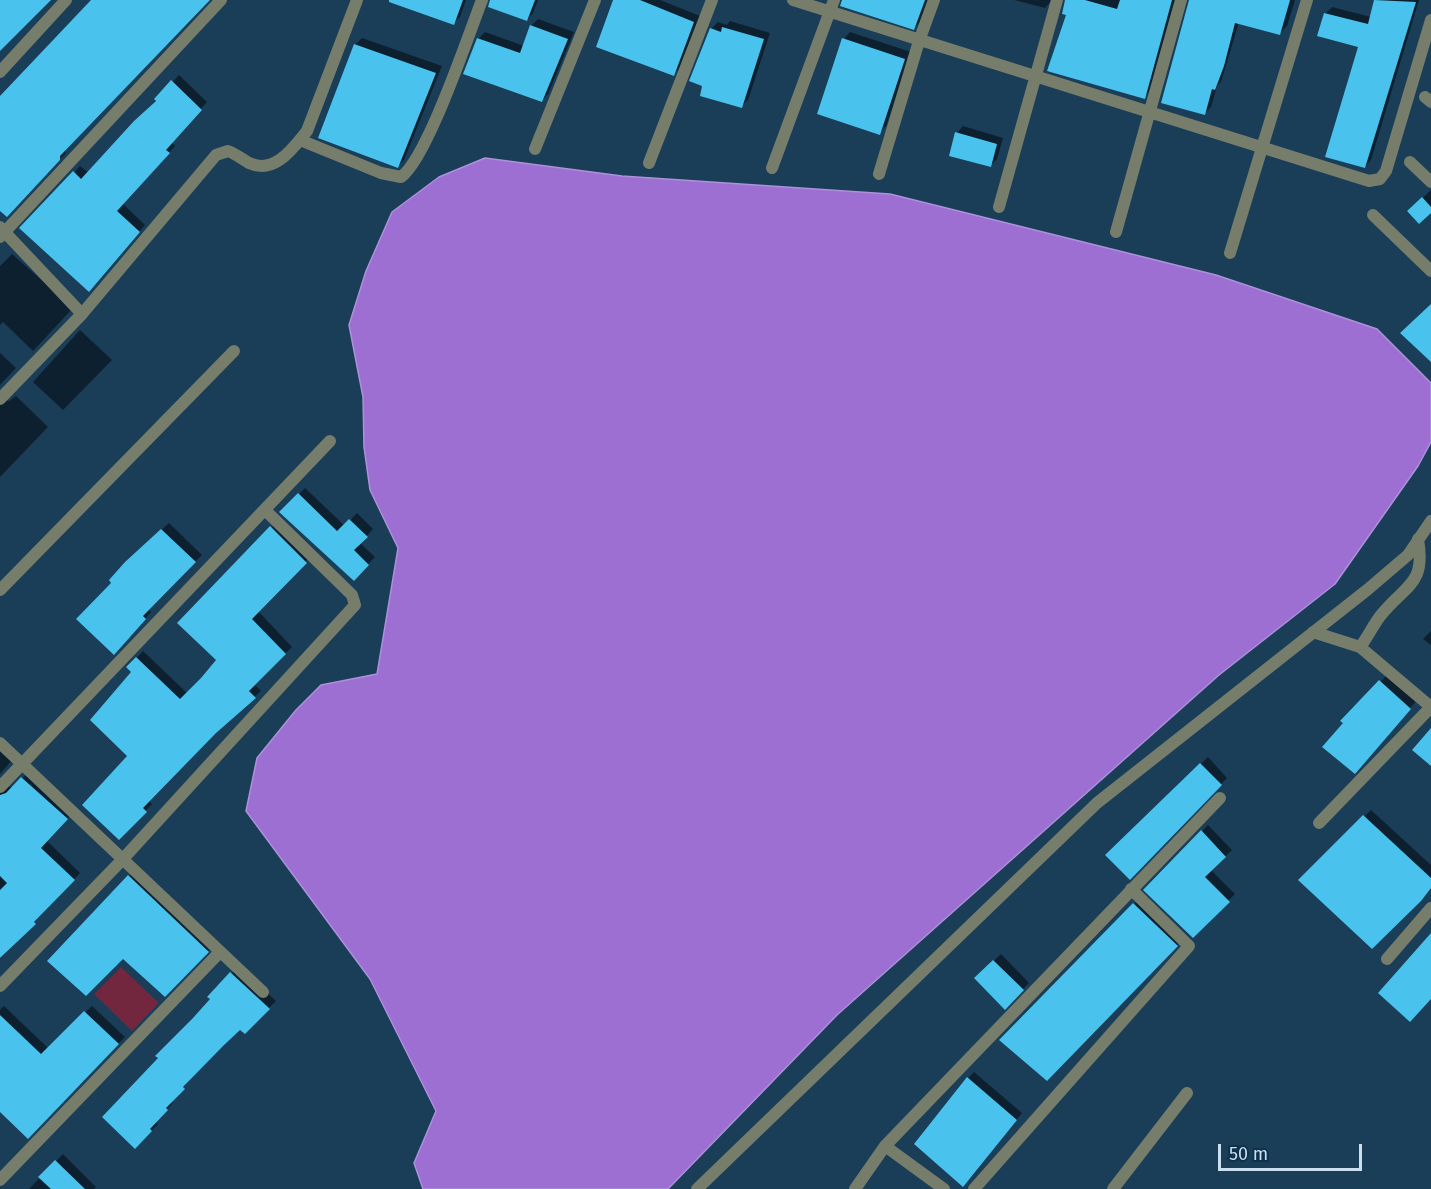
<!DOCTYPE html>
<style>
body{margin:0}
#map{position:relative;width:1431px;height:1189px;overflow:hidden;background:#1a3d58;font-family:"Fira Sans",sans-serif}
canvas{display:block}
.scale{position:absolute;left:1218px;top:1144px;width:144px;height:27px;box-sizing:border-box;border:3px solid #cbdfef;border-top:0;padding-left:8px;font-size:18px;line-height:21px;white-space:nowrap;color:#cbdfef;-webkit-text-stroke:4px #0e324d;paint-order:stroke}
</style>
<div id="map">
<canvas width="1431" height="1189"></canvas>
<div class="scale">50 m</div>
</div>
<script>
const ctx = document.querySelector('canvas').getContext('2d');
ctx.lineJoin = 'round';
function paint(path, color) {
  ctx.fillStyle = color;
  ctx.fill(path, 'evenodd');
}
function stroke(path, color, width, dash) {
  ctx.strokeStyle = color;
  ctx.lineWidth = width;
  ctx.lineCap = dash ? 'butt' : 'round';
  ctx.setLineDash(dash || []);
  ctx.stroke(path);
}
const green = new Path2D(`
 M121,967L159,1003L132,1031L94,994Z`);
const water = new Path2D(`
 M485,158L622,176L890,194L1216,275L1377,329L1431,383V442L1418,466L1335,584L1219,675L837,1015L668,1189H423L414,1163L436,1111L370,979L246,811L257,758L296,710L321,685L377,674L398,548L370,490L364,447L363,397L349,325L366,271L392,212L439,177Z`);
const shadow = new Path2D(`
 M95,0H210L64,151L66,153L7,215L0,209V99Z
 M408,0H466L460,17L453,23Z
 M491,0H538L533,13L527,20Z
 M615,0H660L700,16L680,68L673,74Z
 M859,0H928L921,21L914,28Z
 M1014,0H1052L1045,8Z
 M1066,0H1176L1151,90L1144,97L1068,14Z
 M1189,0H1295L1287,26L1280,33L1239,22L1221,82L1217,86L1211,107L1205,113Z
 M1376,0H1419L1371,160L1365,167L1360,46L1325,14L1332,7L1371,17Z
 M538,19L574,32L548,94L541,101L478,39L485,32L524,46L531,26Z
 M730,21L770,33L748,100L741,106L711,29L718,22L727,25Z
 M850,32L911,52L886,126L879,133L844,39Z
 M362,38L442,66L404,160L398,166L355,45Z
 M179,75L207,102L171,142L175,146L122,203L145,225L96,284L22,228L80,166L89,173Z
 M963,126L1003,138L997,159L990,166L957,133Z
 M1431,190V211H1409Z
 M12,254L73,308L33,351L3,322L0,325V266Z
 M80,330L112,360L63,410L33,382Z
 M0,353L16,368L0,385Z
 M16,396L48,427L0,477V398L9,401Z
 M305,488L345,526L357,513L373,529L360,543L375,557L354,579L281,512Z
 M278,521L312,555L258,611L292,647L254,684L261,691L217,731L149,801L152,804L119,838L129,756L133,672L128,667L143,651L188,694L218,660L180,623Z
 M169,523L202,555L148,609L151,612L120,647L113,583L134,555Z
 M1431,631V645L1423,639Z
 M1387,675L1416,701L1361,766L1343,721Z
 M0,745L14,758L0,774Z
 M1208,757L1227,778L1130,878L1107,855Z
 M29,772L74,812L46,840L80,873L0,959V783L1,787H13Z
 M1371,810L1431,865V886L1300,880Z
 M1208,825L1232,850L1211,870L1235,894L1193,936L1145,890Z
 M136,869L215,944L165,995L123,957L49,961Z
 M1141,897L1183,939L1047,1079L1001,1039Z
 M1001,954L1029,983L1005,1007L976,978Z
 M238,967L276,1001L245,1032L240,1028L225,1041L171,1101L173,1103L155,1122L158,1124L135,1147L212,999L209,997Z
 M4,1006L48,1048L92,1006L125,1037L28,1137L0,1110V1010Z
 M974,1072L1022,1113L970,1179L968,1078Z
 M63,1154L96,1187L94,1189H29Z`);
const building = new Path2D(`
 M0,0H51L0,51Z
 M91,0H210L60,156V160L7,217L0,211V96Z
 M389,0H463L454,25L389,2Z
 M490,0H535L527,21L488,7Z
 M613,0H640L694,22L674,76L596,47Z
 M842,0H925L914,30L840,6Z
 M1065,0H1085L1117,9L1120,0H1172L1145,99L1047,71L1066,15L1062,14Z
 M1189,0H1290L1280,35L1235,23L1224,66L1215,90L1212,89L1205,115L1161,103Z
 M1374,0L1416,2L1365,168L1325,157L1358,47L1317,36L1324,13L1368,24Z
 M530,25L568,39L542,102L463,74L477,38L520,53Z
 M722,27L764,39L742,108L700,96L702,86L689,81L710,28L721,32Z
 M842,38L905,59L880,135L817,114Z
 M354,44L436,73L398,168L318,138Z
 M171,80L202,110L166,150L170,153L117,211L140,232L89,292L19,228L73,171L81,179L134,121L156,101L154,99Z
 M955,132L997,144L991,167L949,156Z
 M1422,197L1431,207V213L1419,224L1407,211Z
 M1431,304V362L1400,333Z
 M298,493L337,531L349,519L368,537L354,550L369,565L354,581L279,512Z
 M270,526L307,563L252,619L286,654L249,691L256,698L216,733L143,808L147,812L119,840L82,805L127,756L90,720L131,672L126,667L136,657L180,699L201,678L216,660L177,623Z
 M161,529L196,562L143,616L146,619L114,655L76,619L111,583L109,580L125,562Z
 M1379,680L1411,709L1355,774L1322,747L1343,723L1340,721Z
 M1431,728V766L1412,750Z
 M1200,763L1222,785L1130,880L1105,855Z
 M21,777L68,819L41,848L75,880L34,922L36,924L0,958V890L7,883L0,876V795L6,793Z
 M1363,815L1431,878V888L1421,901L1372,949L1298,880Z
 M1201,830L1226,857L1205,877L1230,902L1193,938L1143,890Z
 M128,875L209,952L165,997L123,959L86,996L47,961Z
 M1133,903L1178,946L1047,1081L999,1040Z
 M1431,933V999L1410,1022L1378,993Z
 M993,960L1024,990L1005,1010L974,978Z
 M230,972L270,1009L245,1034L240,1030L223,1046L183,1087L185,1089L166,1108L168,1110L150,1129L152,1131L135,1149L102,1117L158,1058L155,1056L193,1018L210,999L207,997Z
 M84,1011L119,1044L28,1139L0,1112V1015L41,1054Z
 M967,1077L1017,1120L963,1187L914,1144Z
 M55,1160L85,1189H51L38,1177Z`);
const minor = new Path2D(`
 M793,0L1369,181L1380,179L1386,171L1431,20
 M0,72L66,0
 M1425,97L1431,102
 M300,140L381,173L401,177C427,159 468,36 482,0
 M535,149L595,0
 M1410,162L1431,182
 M649,163L712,0
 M772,168L834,0
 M879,174L919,41L934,0
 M999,207L1057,0
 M1373,215L1431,271
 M0,227L82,314
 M1116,232L1181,0
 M0,237L221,0
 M1230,253L1307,0
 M0,399L82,314L216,155L228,151C236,154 242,159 249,163C275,175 293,148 307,131L357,0
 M0,590L234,351
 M1313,632L1360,647L1431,707
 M1360,647C1368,637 1373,625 1381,615C1406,584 1426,585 1418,539
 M0,743L263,992
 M0,787L330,441
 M1319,823L1431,707
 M1387,959L1431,908
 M0,986L122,860L355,605L352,595L265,510
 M885,1146L944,1189
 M0,1180L220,952
 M697,1189L1097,803L1367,590L1408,555L1431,521
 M855,1189L885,1146L1220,798
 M974,1189L1189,946L1131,889
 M1113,1189L1187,1093`);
paint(green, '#73273f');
paint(water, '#9e6fd3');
stroke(water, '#ac91db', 1.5);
paint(shadow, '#0007');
paint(building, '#49c3ed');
stroke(minor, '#767d6b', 12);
</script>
